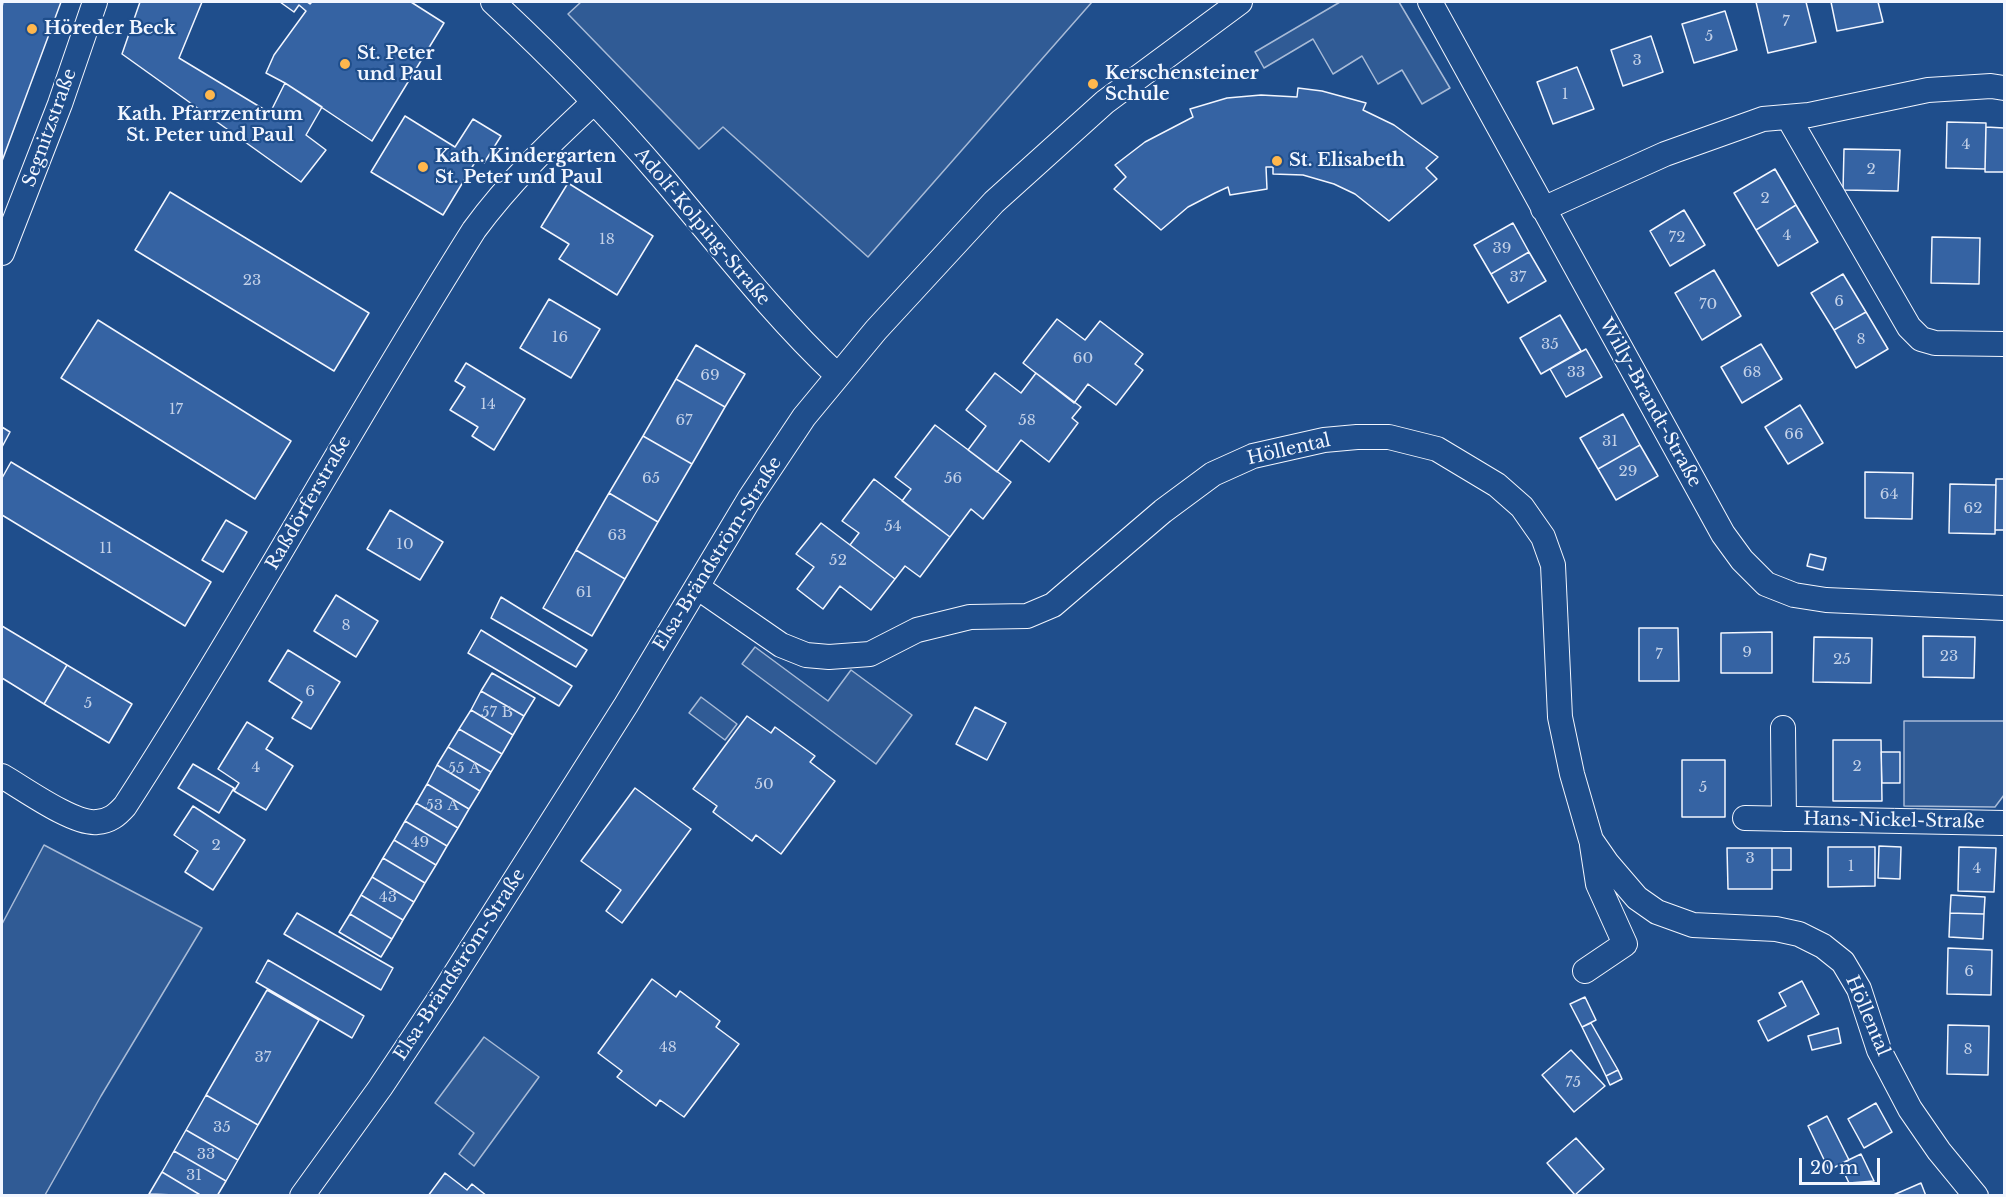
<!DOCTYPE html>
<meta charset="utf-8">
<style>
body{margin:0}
#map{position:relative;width:2006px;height:1197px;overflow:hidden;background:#1f4e8c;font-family:"Libre Baskerville",serif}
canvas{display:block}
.frame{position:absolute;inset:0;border:3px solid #f2f6ff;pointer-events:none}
.scale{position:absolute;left:1799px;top:1158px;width:81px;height:27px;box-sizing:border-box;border:3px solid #f2f6ff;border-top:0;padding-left:8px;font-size:18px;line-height:21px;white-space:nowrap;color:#f2f6ff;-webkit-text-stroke:4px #1f4e8c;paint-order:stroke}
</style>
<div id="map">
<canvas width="2006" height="1197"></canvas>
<div class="frame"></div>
<div class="scale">20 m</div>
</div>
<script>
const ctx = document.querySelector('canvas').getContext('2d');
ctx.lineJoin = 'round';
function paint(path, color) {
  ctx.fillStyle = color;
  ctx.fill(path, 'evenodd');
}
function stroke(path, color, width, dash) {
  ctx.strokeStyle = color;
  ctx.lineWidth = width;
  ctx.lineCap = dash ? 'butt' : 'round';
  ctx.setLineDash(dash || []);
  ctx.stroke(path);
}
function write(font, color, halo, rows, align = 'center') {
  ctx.font = font + ' "Libre Baskerville",serif';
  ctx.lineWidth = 4.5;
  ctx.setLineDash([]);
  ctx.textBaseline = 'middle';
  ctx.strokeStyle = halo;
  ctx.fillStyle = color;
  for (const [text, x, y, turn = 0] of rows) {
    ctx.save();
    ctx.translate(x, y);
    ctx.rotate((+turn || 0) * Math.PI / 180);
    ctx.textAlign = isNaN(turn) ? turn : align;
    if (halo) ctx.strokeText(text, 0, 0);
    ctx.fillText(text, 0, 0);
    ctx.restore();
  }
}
const built = new Path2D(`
 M581,2H1092L868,257L723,127L699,149L568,14Z
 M1340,2H1399L1450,88L1422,104L1402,70L1378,84L1362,56L1333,74L1313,39L1264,68L1255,52Z
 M755,647L828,701L851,670L912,715L876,764L742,664Z
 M701,697L737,724L725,740L689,713Z
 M1904,721H2004V795L1995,807L1904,806Z
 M44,845L202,928L101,1096L45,1195H2V924Z
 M484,1037L539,1077L474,1166L459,1154L474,1133L435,1103Z`);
const building = new Path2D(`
 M3,2H61L2,161V7Z
 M140,2H202L179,58L270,113L285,83L322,107L306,135L326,150L301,182L122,54Z
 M280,2H307L310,4L312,2H411L444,23L372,141L285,83L266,73L274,55L306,11L299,5L294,12Z
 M1756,2H1806L1816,42L1768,53Z
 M1831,2H1878L1883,22L1837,31Z
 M1725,11L1737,50L1694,63L1682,24Z
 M1651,36L1663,72L1623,86L1611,50Z
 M1577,67L1594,109L1553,124L1537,82Z
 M1298,88L1322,91L1366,103L1363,110L1394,125L1438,157L1426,168L1437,179L1389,221L1355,194L1334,184L1303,175L1273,174V167H1266L1267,189L1230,195L1228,187L1215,193L1188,207L1161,230L1114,189L1126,177L1115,165L1145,142L1193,117L1190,109L1227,98L1261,95L1297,97Z
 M405,116L455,147L473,119L501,136L484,163L477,159L443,215L371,172Z
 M1947,122L1986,123L1985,169L1946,168Z
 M1986,127L2004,128V172H1985Z
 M1844,149L1900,150L1898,191L1843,190Z
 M1775,169L1796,205L1756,230L1734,193Z
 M568,183L653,236L617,295L559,259L569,244L541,227Z
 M170,192L369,313L334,371L135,250Z
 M1796,205L1818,242L1778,266L1756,230Z
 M1684,210L1705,245L1670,266L1650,231Z
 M1513,223L1529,252L1491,274L1474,245Z
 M1932,237L1980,238L1979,284L1931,283Z
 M1529,252L1546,281L1508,303L1491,274Z
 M1714,270L1741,316L1702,340L1675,293Z
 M1843,274L1866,312L1834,330L1811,293Z
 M549,299L600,329L571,378L520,348Z
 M1866,312L1888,349L1856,368L1834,330Z
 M1560,315L1581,351L1541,374L1520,338Z
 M1057,319L1085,340L1100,321L1143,354L1135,364L1143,370L1116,405L1088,384L1074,403L1023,363Z
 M98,320L291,441L255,499L61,378Z
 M1761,344L1782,379L1742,403L1721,367Z
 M696,345L745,374L725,407L676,379Z
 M1586,349L1602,377L1566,397L1550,369Z
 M466,363L525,399L494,450L472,436L478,427L450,410L465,387L455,381Z
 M995,373L1021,393L1036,373L1081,407L1072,418L1078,423L1049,462L1021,440L997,472L968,450L986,426L966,410Z
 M676,379L725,407L692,464L643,436Z
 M1800,405L1823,443L1788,464L1765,427Z
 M1623,414L1640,445L1598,469L1580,438Z
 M935,425L1011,482L983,519L971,509L950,537L902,501L911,489L895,477Z
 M2,427L10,432L2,447Z
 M643,436L692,464L658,522L609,493Z
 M1640,445L1658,476L1616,500L1598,469Z
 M11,462L211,582L185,626L2,515V478Z
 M1865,472L1913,473L1912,519L1865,518Z
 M874,479L950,537L920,577L905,566L895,579L850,545L859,533L842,521Z
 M1996,479H2004V530H1995Z
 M1950,484L1996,485L1995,534L1949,533Z
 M609,493L658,522L625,579L576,550Z
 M390,510L443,542L420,580L367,549Z
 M226,520L247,532L223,572L202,560Z
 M821,523L895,579L871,610L840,586L823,609L797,589L814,567L796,554Z
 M576,550L625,579L592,636L543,608Z
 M1810,554L1826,558L1823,570L1807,566Z
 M336,595L378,621L356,657L314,631Z
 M501,597L587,650L576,667L491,618Z
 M2,626L67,665L44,704L2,678Z
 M1639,628H1678L1679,681H1639Z
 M481,630L572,686L559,706L468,653Z
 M1772,632V673H1721V633Z
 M1923,636L1975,637L1974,678L1923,677Z
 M1814,637L1872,638L1871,683L1813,682Z
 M288,650L340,682L311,729L292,718L302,702L269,681Z
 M67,665L132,704L109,743L44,704Z
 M492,673L535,698L524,716L481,691Z
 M481,691L524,716L513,735L471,710Z
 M975,707L1006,723L987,760L956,744Z
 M471,710L513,735L502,754L459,729Z
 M747,716L771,733L775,727L815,756L810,762L835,781L781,854L756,835L752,841L713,812L717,806L693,789Z
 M247,722L273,738L266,749L293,766L266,810L234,791L239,783L218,769Z
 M459,729L502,754L491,772L448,747Z
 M1833,740H1881L1882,801H1833Z
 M448,747L491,772L480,791L437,765Z
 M1881,752H1900V783H1882Z
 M1682,760H1725V817H1682Z
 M193,764L234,788L219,813L178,788Z
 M437,765L480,791L469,809L427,784Z
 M427,784L469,809L458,828L416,803Z
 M635,788L691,829L622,923L606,911L621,890L581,861Z
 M416,803L458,828L447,846L405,821Z
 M193,806L245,840L213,890L185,872L198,851L174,835Z
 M405,821L447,846L436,865L394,840Z
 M394,840L436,865L425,883L383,858Z
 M1879,846L1901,847L1900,879L1878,878Z
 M1828,847H1875V886L1828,887Z
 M1959,847L1996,848L1994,892L1958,891Z
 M1727,848H1772V889H1728Z
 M1772,848H1791V870H1772Z
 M383,858L425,883L414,902L372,877Z
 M372,877L414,902L403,920L361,895Z
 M361,895L403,920L392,939L350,914Z
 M1951,895L1985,897L1984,914L1950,913Z
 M297,913L393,968L381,990L284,934Z
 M1950,913L1984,914L1983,939L1949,937Z
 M350,914L392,939L381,957L339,932Z
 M1948,948L1992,950L1991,995L1947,994Z
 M268,960L364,1016L352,1038L256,982Z
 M652,979L676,997L680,991L720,1021L716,1027L739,1044L684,1117L660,1100L656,1106L617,1077L622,1071L598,1053Z
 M1802,981L1819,1014L1768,1041L1758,1021L1786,1006L1779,993Z
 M267,990L319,1020L258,1125L206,1095Z
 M1585,997L1596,1020L1582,1027L1570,1004Z
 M1591,1023L1618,1070L1606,1076L1582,1027Z
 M1948,1025L1989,1026L1988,1075L1947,1074Z
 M1838,1028L1841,1043L1812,1050L1808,1036Z
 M1571,1050L1605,1086L1574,1112L1542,1075Z
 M1618,1070L1622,1079L1610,1085L1606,1076Z
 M206,1095L258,1125L238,1160L186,1130Z
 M1876,1103L1892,1132L1864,1148L1848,1119Z
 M1827,1116L1849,1160L1829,1170L1808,1126Z
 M186,1130L238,1160L226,1181L174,1151Z
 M1576,1138L1604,1169L1575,1195L1547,1163Z
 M174,1151L226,1181L217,1196H202L162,1172Z
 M1861,1154L1874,1181L1849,1183L1840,1164Z
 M162,1172L202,1196L149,1194Z
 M445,1173L467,1190L472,1184L487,1196H428Z
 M1921,1183L1926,1196H1891Z`);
const minor = new Path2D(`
 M493,2C552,57 609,115 661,176C719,244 772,314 837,375
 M1430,2L1723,534L1742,560L1766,584L1794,595L1826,600L2004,608
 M1788,117L1909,327L1921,339L1935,343L2004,344
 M1543,209L1665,154L1763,119L1809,115L1928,90L1991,86L2004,88
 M2,253L60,104L95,2
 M697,587L781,645L806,655L829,657L870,654L917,630L970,617L1027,616L1053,605L1163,511L1213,474L1253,456L1324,440L1357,437H1389L1437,449L1497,485L1522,507L1543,537L1553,565L1560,717L1572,774L1591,840L1607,863L1637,898L1657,912L1693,925L1776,929L1799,934L1823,946L1843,962L1859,989L1879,1050L1910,1109L1939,1151L1976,1196
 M1783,728L1784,819
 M2,776C23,788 74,825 97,822C110,821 117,815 125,806C247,617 354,420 474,230C510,181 551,142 594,102
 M1745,818L2004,823
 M1585,971L1625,944L1598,884L1592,845
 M302,1196L380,1088L442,995L626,705L750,498L804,417L876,330L994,202L1105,102L1240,2`);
const markers = [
 [32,29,6,"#ffb74d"],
 [345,64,6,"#ffb74d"],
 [1093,84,6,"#ffb74d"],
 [210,95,6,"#ffb74d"],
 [1277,161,6,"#ffb74d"],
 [423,167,6,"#ffb74d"]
];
const numberNames = [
 ["7",1786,22],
 ["5",1709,37],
 ["3",1637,61],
 ["1",1565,95],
 ["4",1966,145],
 ["2",1871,170],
 ["2",1765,199],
 ["4",1787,236],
 ["72",1677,238],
 ["18",607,240],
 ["39",1502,249],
 ["37",1518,278],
 ["23",252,281],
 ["6",1839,302],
 ["70",1708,305],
 ["16",560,338],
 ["8",1861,340],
 ["35",1550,345],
 ["60",1083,359],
 ["33",1576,373],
 ["68",1752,373],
 ["69",710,376],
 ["14",488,405],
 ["17",176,410],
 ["67",684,421],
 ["58",1027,421],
 ["66",1794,435],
 ["31",1610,442],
 ["29",1628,472],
 ["65",651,479],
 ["56",953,479],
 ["64",1889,495],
 ["62",1973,509],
 ["54",893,527],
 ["63",617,536],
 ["10",405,545],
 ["11",106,549],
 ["52",838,561],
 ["61",584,593],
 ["8",346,626],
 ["9",1747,653],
 ["7",1659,655],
 ["23",1949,657],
 ["25",1842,660],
 ["6",310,692],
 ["5",88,704],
 ["57 B",497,713],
 ["2",1857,767],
 ["4",256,768],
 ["55 A",464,769],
 ["50",764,785],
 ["5",1703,788],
 ["53 A",442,806],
 ["49",420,843],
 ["2",216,846],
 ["3",1750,859],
 ["1",1851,867],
 ["4",1977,869],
 ["43",388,898],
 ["6",1969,972],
 ["48",668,1048],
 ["8",1968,1050],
 ["37",263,1058],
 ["75",1573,1083],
 ["35",222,1128],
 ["33",206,1155],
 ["31",194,1176]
];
const poiNames = [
 ["Höreder Beck",44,29],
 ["St. Peter",357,54],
 ["und Paul",357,75],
 ["Kerschensteiner",1105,74],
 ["Schule",1105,95],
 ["Kath. Pfarrzentrum",210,115,"center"],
 ["St. Peter und Paul",210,136,"center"],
 ["Kath. Kindergarten",435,157],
 ["St. Peter und Paul",435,178],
 ["St. Elisabeth",1289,161]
];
const streetNames = [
 ["Segnitzstraße",50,128,-70],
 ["Adolf-Kolping-Straße",702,227,50],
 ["Willy-Brandt-Straße",1650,403,61],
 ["Höllental",1289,450,-13],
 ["Raßdörferstraße",309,503,-60],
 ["Elsa-Brändström-Straße",718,554,-58],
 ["Hans-Nickel-Straße",1894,821,1],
 ["Elsa-Brändström-Straße",460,965,-57],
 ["Höllental",1867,1016,67]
];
paint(built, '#305b95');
stroke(built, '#a8bbd7', 1.5);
paint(building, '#3563a3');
stroke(building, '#f2f6ff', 1.5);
stroke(minor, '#f2f6ff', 26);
stroke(minor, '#1f4e8c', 24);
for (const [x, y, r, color] of markers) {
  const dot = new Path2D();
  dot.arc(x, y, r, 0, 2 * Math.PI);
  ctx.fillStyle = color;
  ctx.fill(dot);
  stroke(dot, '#1f4e8c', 2);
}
write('15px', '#c3d1e8', null, numberNames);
write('bold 18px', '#f2f6ff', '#1f4e8c', poiNames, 'left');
write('18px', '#f2f6ff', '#1f4e8c', streetNames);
</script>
